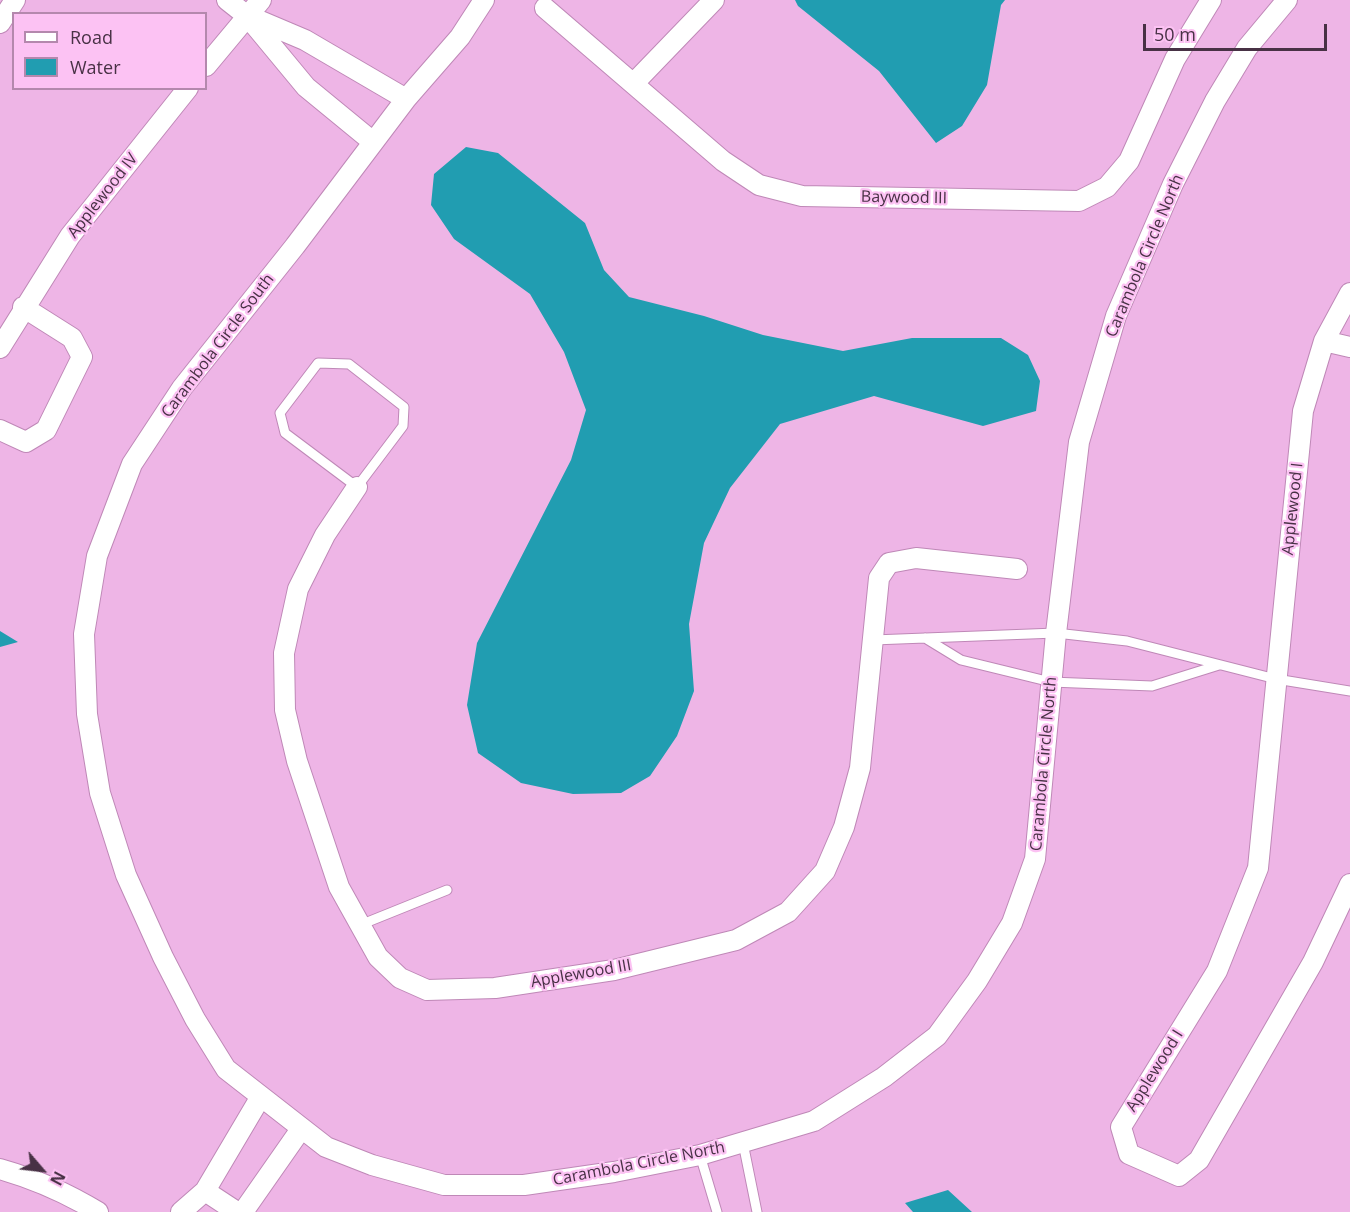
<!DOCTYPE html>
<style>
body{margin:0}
#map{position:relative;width:1350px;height:1212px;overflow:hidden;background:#eeb5e6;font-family:"Open Sans",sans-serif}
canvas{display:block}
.legend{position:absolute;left:12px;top:12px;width:195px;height:78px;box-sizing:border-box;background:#fcc2f3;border:2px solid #b488ad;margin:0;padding:8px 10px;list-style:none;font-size:18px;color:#483145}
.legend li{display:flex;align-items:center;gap:12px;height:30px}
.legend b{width:30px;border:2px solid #b488ad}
.north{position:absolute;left:12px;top:1140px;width:60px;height:60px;-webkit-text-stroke:4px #fcc2f3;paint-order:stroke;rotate:118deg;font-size:16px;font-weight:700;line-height:24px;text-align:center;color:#483145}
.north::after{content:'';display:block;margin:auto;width:21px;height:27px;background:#483145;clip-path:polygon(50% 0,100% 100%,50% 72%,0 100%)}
.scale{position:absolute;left:1143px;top:24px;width:184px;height:27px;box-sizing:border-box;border:3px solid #483145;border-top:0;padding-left:8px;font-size:18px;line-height:21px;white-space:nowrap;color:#483145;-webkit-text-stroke:4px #fcc2f3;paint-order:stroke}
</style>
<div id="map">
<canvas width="1350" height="1212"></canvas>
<ul class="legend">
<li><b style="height:8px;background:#fff"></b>Road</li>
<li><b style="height:16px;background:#219db1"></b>Water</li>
</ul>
<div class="north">N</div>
<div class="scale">50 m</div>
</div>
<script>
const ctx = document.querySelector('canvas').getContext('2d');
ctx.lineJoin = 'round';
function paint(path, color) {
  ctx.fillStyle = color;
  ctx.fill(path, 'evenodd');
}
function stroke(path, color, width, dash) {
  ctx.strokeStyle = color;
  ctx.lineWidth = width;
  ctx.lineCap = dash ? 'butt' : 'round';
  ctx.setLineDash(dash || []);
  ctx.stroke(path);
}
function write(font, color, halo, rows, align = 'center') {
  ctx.font = font + ' "Open Sans",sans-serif';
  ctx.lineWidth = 4.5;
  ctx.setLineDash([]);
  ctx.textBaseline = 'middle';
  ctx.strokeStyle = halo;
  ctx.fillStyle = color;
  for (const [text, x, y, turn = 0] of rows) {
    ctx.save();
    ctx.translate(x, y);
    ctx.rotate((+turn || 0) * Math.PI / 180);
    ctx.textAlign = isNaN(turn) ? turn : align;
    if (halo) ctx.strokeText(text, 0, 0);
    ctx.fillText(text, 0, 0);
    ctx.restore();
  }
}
const water = new Path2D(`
 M795,0H1005L1001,5L987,85L962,126L936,143L879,71L798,6Z
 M466,147L498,153L585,223L604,270L629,297L704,316L763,335L843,351L912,338H1001L1028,355L1040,381L1036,411L983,426L874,396L780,424L730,488L704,543L689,624L694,691L677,736L650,776L621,793L573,794L521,783L478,753L467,705L477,643L571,460L586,410L564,352L530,294L454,239L431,205L434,174Z
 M0,631L18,642L0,647Z
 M948,1190L972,1212H913L905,1203Z`);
const lane = new Path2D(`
 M318,363L349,364L404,407L403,426L357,487L285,433L280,413Z
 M925,638L961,660L1051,682L1152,686L1219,665
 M873,640L1056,633L1127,641L1276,679L1350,691
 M360,925L447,890
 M743,1143L757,1212
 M700,1155L717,1212`);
const street = new Path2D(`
 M227,0L246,15L305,40L406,99
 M484,0L460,37L406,99L295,246L182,388L132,464L97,556L84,634L87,714L100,793L126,875L163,957L195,1019L226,1069L326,1147L372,1165L444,1185H524L614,1172L700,1155L814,1121L884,1077L937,1036L977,981L1012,923L1035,859L1056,633L1079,442L1116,316L1173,184L1215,101L1247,48L1287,0
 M545,8L723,161L759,185L802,196L1079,201L1107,187L1129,161L1175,59L1211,0
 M248,17L306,87L373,142
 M0,23L15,0
 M206,66L261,0
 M635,82L714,0
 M1350,293L1324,341L1303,411L1258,868L1217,971L1121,1127L1129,1154L1179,1176L1199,1160L1313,962L1350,884
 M1324,341L1350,347
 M0,348L70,236L188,88
 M0,430L26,442L46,430L82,357L72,338L23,307
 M357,487L325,535L298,589L284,653L285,710L297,761L339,887L378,957L400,978L427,990L495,988L614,970L736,940L788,912L825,871L844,827L860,768L879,578L889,563L916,558L1017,569
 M0,1169C35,1179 67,1193 98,1212
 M205,1191L237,1212
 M181,1212L205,1191L260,1098
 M243,1212L301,1129`);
const streetNames = [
 ["Applewood IV",103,196,-52],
 ["Baywood III",904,198,1],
 ["Carambola Circle North",1145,256,-67],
 ["Carambola Circle South",218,346,-53],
 ["Applewood I",1293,509,-84],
 ["Carambola Circle North",1044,764,-85],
 ["Applewood III",581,974,-10],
 ["Applewood I",1155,1071,-58],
 ["Carambola Circle North",639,1164,-11]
];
paint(water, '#219db1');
stroke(lane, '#bf88b7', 11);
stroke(street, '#bf88b7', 22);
stroke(lane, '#fff', 9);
stroke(street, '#fff', 20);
write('16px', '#483145', '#fcc2f3', streetNames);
</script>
